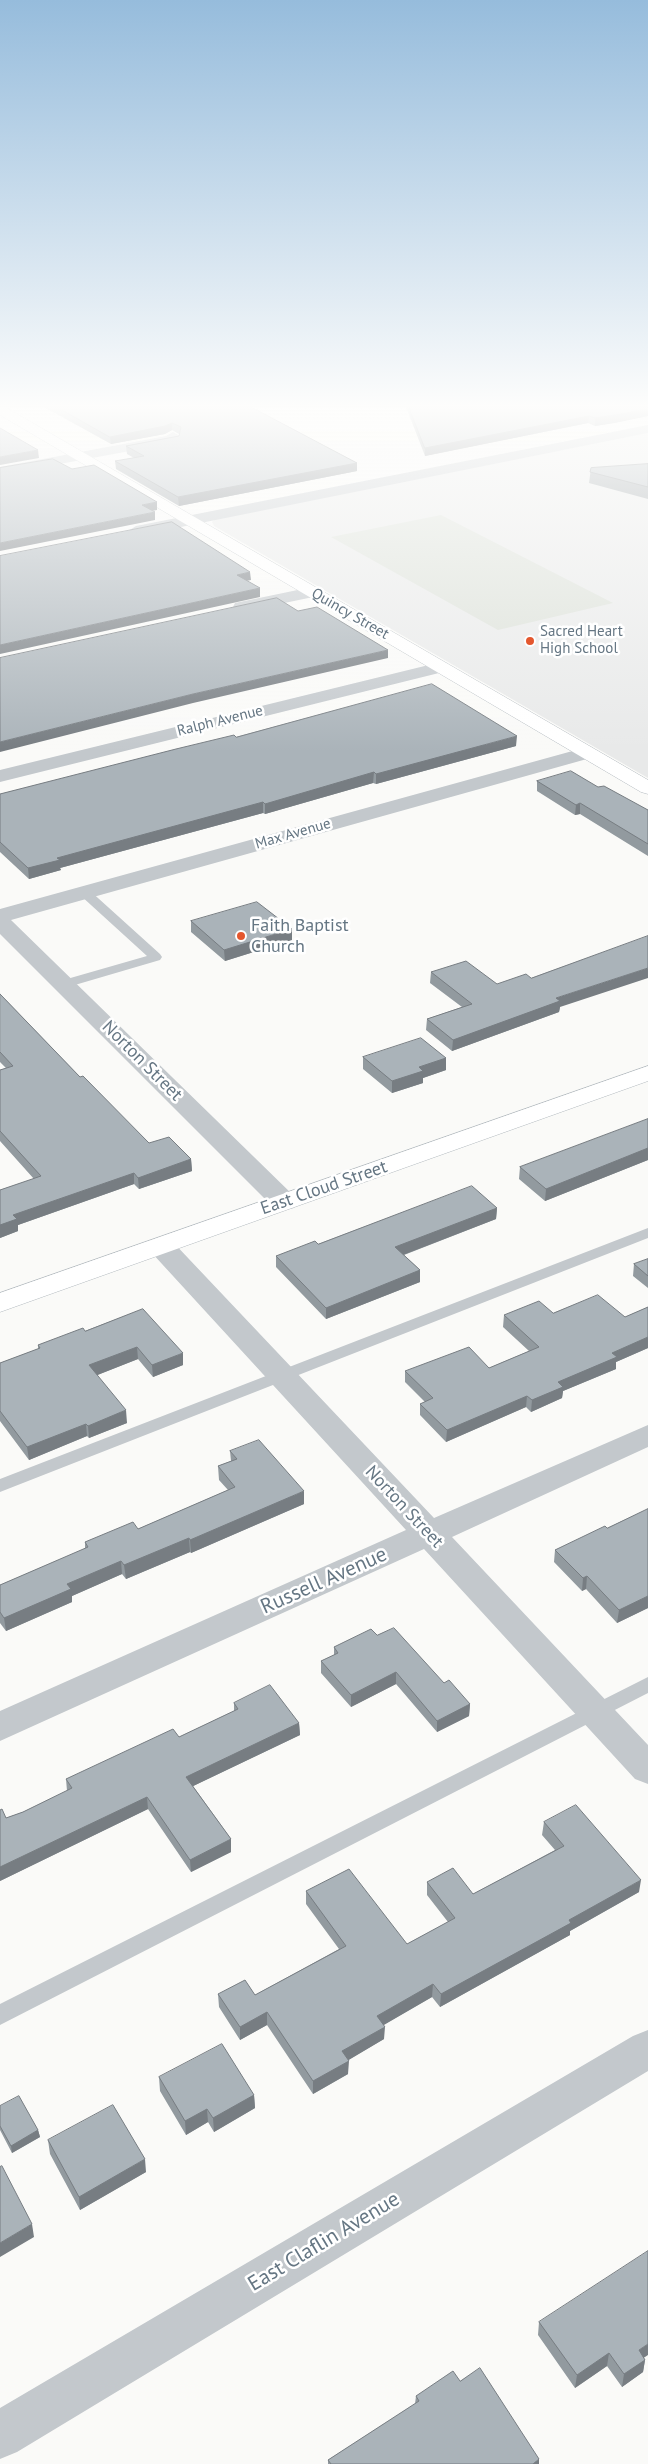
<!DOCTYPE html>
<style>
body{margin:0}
canvas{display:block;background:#fafaf8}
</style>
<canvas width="648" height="2464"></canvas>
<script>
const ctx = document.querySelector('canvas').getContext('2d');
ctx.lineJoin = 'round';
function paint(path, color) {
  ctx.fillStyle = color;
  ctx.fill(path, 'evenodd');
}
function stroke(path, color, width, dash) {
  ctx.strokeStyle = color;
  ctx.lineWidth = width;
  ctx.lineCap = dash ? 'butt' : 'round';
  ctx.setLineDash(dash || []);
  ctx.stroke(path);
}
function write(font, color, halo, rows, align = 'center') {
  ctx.font = font + ' "PT Sans",sans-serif';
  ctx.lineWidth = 5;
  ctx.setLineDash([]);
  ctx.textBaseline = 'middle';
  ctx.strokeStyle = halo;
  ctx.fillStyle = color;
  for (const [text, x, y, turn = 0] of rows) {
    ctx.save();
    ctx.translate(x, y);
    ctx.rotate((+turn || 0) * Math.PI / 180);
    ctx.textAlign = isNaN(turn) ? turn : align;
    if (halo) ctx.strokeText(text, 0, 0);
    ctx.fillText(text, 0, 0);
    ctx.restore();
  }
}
const built = new Path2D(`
 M648,433V778L214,526L212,522L215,519L224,517Z`);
const green = new Path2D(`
 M441,515L613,603L498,630L331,537Z`);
const lane = new Path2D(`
 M84,888L88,889L160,954L162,957L160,960L68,987H60L58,984L60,981L147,956L80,895L78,892L80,889Z
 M648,1228V1238L0,1492V1479Z
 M648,1677V1693L0,2025V2004Z`);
const street = new Path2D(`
 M648,425V433L136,536L128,531L136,526Z
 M173,432L180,436L179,442L0,475V467L166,436Z
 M312,587L318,588L320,592L318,596L241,612L235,611L233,607L235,603Z
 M441,662L447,663L450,667L447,671L0,782V770Z
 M587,747L594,749L597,753L594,757L11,920L294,1196L297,1202L294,1208L284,1210L274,1208L0,934V909Z
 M161,1238L171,1240L434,1518L648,1425V1447L452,1537L648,1745V1784L635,1779L424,1549L0,1741V1711L406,1530L151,1252L147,1246L151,1240Z
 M648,2030V2071L17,2452L0,2459V2408L633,2036Z`);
const secondary = new Path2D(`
 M0,407H5L648,780V794L641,792L0,415Z
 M648,1066V1081L0,1312V1293Z`);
const wall = new Path2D(`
 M44,407H251L357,463V471L179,506L116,469L115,461L134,458L127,454L126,446L179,436V434L172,430L165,434L111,444Z
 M406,407H648V416L614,423L595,426L588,423L425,456Z
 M648,464V499L589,483L591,468Z
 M236,737L516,746L376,784L373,783L265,814L263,813L60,868L61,870L29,879L0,852V794Z
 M537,781L598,787L648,810V856L580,814L575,815L537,791Z
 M191,921L292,940L225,961L191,932Z
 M431,972L497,984L560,1007L559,1012L452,1051L426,1030L427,1019L462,1007L430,983Z
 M0,994L80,1077L149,1143L191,1159L192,1171L139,1189L134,1184L18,1225V1231L0,1238V1190L34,1179L0,1141V1070L6,1068L0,1062Z
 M363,1057L446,1058V1070L423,1078V1083L392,1093L363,1069Z
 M648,1119V1160L545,1201L519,1179L520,1167Z
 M497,1208L496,1219L404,1255L420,1270V1282L326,1319L276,1267V1256L318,1244Z
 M648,1259V1288L633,1276L634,1264Z
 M648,1307V1348L616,1362V1369L563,1391L562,1398L531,1412L526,1407L446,1442L420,1415V1404L425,1402L405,1382V1371L489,1368L529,1351L503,1327L504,1315L553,1313L625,1317Z
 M143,1309L183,1365L153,1377L138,1359L97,1375L127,1423L89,1438L87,1436L29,1460L0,1421V1363L38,1349V1345L85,1331Z
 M230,1451L304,1504L191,1553L190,1552L126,1579L122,1574L72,1596V1602L6,1631L0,1623V1585L85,1549V1542L138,1529L228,1490L219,1480L218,1466L231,1461Z
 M648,1509V1608L617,1623L586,1589L582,1591L554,1562L555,1550L607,1528Z
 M377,1635L444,1683L470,1704L469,1716L437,1732L396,1684L351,1707L321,1673V1661L334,1655V1647Z
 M234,1703L299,1723L300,1735L193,1786L231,1839V1852L191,1872L148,1809L0,1881V1810L6,1818L23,1812L67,1791L66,1779L179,1737L234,1711Z
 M544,1822L639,1892L570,1931V1935L440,2007L432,1997L383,2025L384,2039L348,2060V2074L313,2094L267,2025L240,2040L219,2007L218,1994L255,1995L339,1949L306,1904V1891L407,1944L448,1922L427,1895V1882L473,1894L555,1850L542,1835Z
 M159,2077L254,2095L255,2108L214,2132L208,2122L186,2135L160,2091Z
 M0,2106L38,2130L40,2137L12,2153L0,2130Z
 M48,2140L146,2172L80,2210L50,2154Z
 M539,2322L644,2358L645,2360L643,2372L622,2387L607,2366L575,2388L538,2335Z
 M460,2381L539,2464H328V2460L415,2404L416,2396Z`);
const shadedWall = new Path2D(`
 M648,409V416L614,423L595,426V418Z
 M589,416L588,423L425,456V448Z
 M172,423V430L165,434L111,444L110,437Z
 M38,450L39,458L0,465V457Z
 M357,463V471L179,506L178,497Z
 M157,502V510L142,513V505Z
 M155,512V520L0,551V543Z
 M250,572L251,580L237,583V575Z
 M260,588V597L0,654V645Z
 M388,650V658L193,703L0,752V742L193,694Z
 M517,736L516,746L376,784V774Z
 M374,772L373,783L265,814V804Z
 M263,802V813L60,868L61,870L29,879L28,868L57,858Z
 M580,803V814L575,815L576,805Z
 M292,929V940L225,961L224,950Z
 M648,968V978L560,1007L559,1012L452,1051L453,1040L556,998Z
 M446,1058V1070L423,1078V1083L392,1093V1081L419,1067Z
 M648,1148V1160L545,1201L546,1189Z
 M191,1159L192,1171L139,1189L138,1178Z
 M134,1173V1184L18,1225V1231L0,1238V1225L13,1215Z
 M497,1208L496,1219L395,1258V1247Z
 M420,1270V1282L326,1319V1308Z
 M648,1337V1348L616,1362V1369L563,1391L562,1398L531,1412L532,1400L558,1382L612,1353Z
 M137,1347L138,1359L90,1378L89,1365Z
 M183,1353V1365L153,1377L152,1365Z
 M527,1396L526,1407L446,1442L447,1430Z
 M126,1410L127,1423L89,1438L88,1426Z
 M86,1424L87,1436L29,1460L27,1447Z
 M304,1491V1504L191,1553L190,1540Z
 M189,1538L190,1552L126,1579L124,1565Z
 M121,1561L122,1574L72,1596V1602L6,1631L4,1618L67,1584Z
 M587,1576L586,1589L582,1591L583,1578Z
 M648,1596V1608L617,1623L619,1610Z
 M396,1672V1684L351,1707V1695Z
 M470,1704L469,1716L437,1732V1721Z
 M299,1723L300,1735L187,1789L186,1777Z
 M147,1797L148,1809L0,1881V1867Z
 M231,1839V1852L191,1872L190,1860Z
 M641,1880L639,1892L570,1931V1935L440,2007L441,1994L569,1920Z
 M433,1984L432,1997L377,2029V2016Z
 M267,2012V2025L240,2040V2027Z
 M385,2027L384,2039L342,2064V2051Z
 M349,2061L348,2074L313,2094V2081Z
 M254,2095L255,2108L214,2132L213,2118Z
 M207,2109L208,2122L186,2135L185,2121Z
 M38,2130L40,2137L12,2153L11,2146Z
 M145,2159L146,2172L80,2210L79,2197Z
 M32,2224L34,2237L0,2257V2243Z
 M648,2344V2355L636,2363L639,2350Z
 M609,2353L607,2366L575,2388L577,2375Z
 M645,2360L643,2372L622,2387L624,2374Z
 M539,2459V2464H533Z`);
const building = new Path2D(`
 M57,407H251L357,463L178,497L115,461L144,456L126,446L179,436L181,427L172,423L165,426L110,437Z
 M409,407H648V409L615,415L595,418L589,416L425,448Z
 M0,428L38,450L0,457Z
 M53,459L72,469L94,465L157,502L142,505L155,512L0,543V468Z
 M648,464V487L590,472L591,468Z
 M172,522L250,572L237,575L260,588L0,645V556Z
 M277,598L298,611L317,607L388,650L193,694L0,742V658Z
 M432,684L517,736L376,774L374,772L265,804L263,802L57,858L60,860L28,868L0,842V794L176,749L234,735L236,737Z
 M571,771L598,787L604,786L648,810V844L580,803L576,805L537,781Z
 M257,902L292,929L224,950L191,921Z
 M648,936V968L556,998L560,1001L453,1040L427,1019L472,1004L431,972L466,961L497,984L526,974L531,978Z
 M0,994L80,1077L83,1076L149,1143L169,1137L191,1159L138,1178L134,1173L13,1215L17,1219L0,1225V1190L41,1176L0,1131V1070L13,1066L0,1052Z
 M421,1038L446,1058L419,1067L423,1071L392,1081L363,1057Z
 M648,1119V1148L546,1189L520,1167Z
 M472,1186L497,1208L395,1247L420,1270L326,1308L276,1256L315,1241L318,1244Z
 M648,1259V1276L634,1264Z
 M598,1295L625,1317L648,1307V1337L612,1353L617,1357L558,1382L563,1387L532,1400L527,1396L447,1430L420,1404L433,1398L405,1371L469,1347L489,1368L539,1347L504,1315L539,1301L553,1313Z
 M143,1309L183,1353L152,1365L137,1347L89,1365L126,1410L88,1426L86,1424L27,1447L0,1411V1363L40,1348L38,1345L83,1328L85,1331Z
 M259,1440L304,1491L190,1540L189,1538L124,1565L121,1561L67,1584L71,1589L4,1618L0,1612V1585L88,1547L85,1542L133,1522L138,1529L235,1487L218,1466L237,1459L230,1451Z
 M648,1509V1596L619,1610L587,1576L583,1578L555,1550L605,1526L607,1528Z
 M394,1628L444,1683L449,1680L470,1704L437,1721L396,1672L351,1695L321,1661L338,1653L334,1647L371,1629L377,1635Z
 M270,1685L299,1723L186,1777L231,1839L190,1860L147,1797L0,1867V1810L2,1809L6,1818L23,1812L72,1788L66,1779L173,1729L179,1737L238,1709L234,1703Z
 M576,1805L641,1880L569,1920L571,1923L441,1994L433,1984L377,2016L385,2027L342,2051L349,2061L313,2081L267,2012L240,2027L218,1994L245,1980L255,1995L346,1946L306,1891L349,1869L407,1944L455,1918L427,1882L453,1868L473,1894L564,1846L544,1822Z
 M222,2044L254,2095L213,2118L207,2109L185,2121L159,2077Z
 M19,2096L38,2130L11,2146L0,2126V2106Z
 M113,2105L145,2159L79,2197L48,2140Z
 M2,2166L32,2224L0,2243V2167Z
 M648,2251V2344L639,2350L645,2360L624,2374L609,2353L577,2375L539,2322Z
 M480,2368L539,2459L533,2464H331L328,2460L419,2401L416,2396L453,2371L460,2381Z`);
const markers = [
 [530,641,5,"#e4572e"],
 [241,936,5,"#e4572e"]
];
const farStreetnames = [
 ["Quincy Street",350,614,30],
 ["Ralph Avenue",220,721,-14],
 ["Max Avenue",293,834,-16]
];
const farPoinames = [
 ["Sacred Heart",540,632],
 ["High School",540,649]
];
const poiNames = [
 ["Faith Baptist",251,926],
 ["Church",251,947]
];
const streetNames = [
 ["Norton Street",142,1061,45],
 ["East Cloud Street",324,1188,-19],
 ["Norton Street",404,1507,47]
];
const nearStreetnames = [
 ["Russell Avenue",324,1581,-24],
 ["East Claflin Avenue",324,2242,-31]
];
paint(built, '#e8e9e9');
paint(green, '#dadfd7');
stroke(secondary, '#b3babf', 1);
paint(lane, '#c3c8cc');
paint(street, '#c3c8cc');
paint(secondary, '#fff');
paint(wall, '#929a9f');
paint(shadedWall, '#777d82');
paint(building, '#aab3b9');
stroke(building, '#777d82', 1);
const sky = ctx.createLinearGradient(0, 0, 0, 752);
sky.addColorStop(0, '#96bcdc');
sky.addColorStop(0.54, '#fdfdfc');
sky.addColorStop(1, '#fdfdfc00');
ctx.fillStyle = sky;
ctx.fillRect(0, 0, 648, 752);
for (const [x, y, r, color] of markers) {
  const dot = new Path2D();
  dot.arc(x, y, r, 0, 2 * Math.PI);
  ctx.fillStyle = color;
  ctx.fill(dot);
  stroke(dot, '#fff', 2);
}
write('15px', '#657683', '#fff', farStreetnames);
write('15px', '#657683', '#fff', farPoinames, 'left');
write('18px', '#657683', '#fff', poiNames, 'left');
write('18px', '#657683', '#fff', streetNames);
write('21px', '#657683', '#fff', nearStreetnames);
</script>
